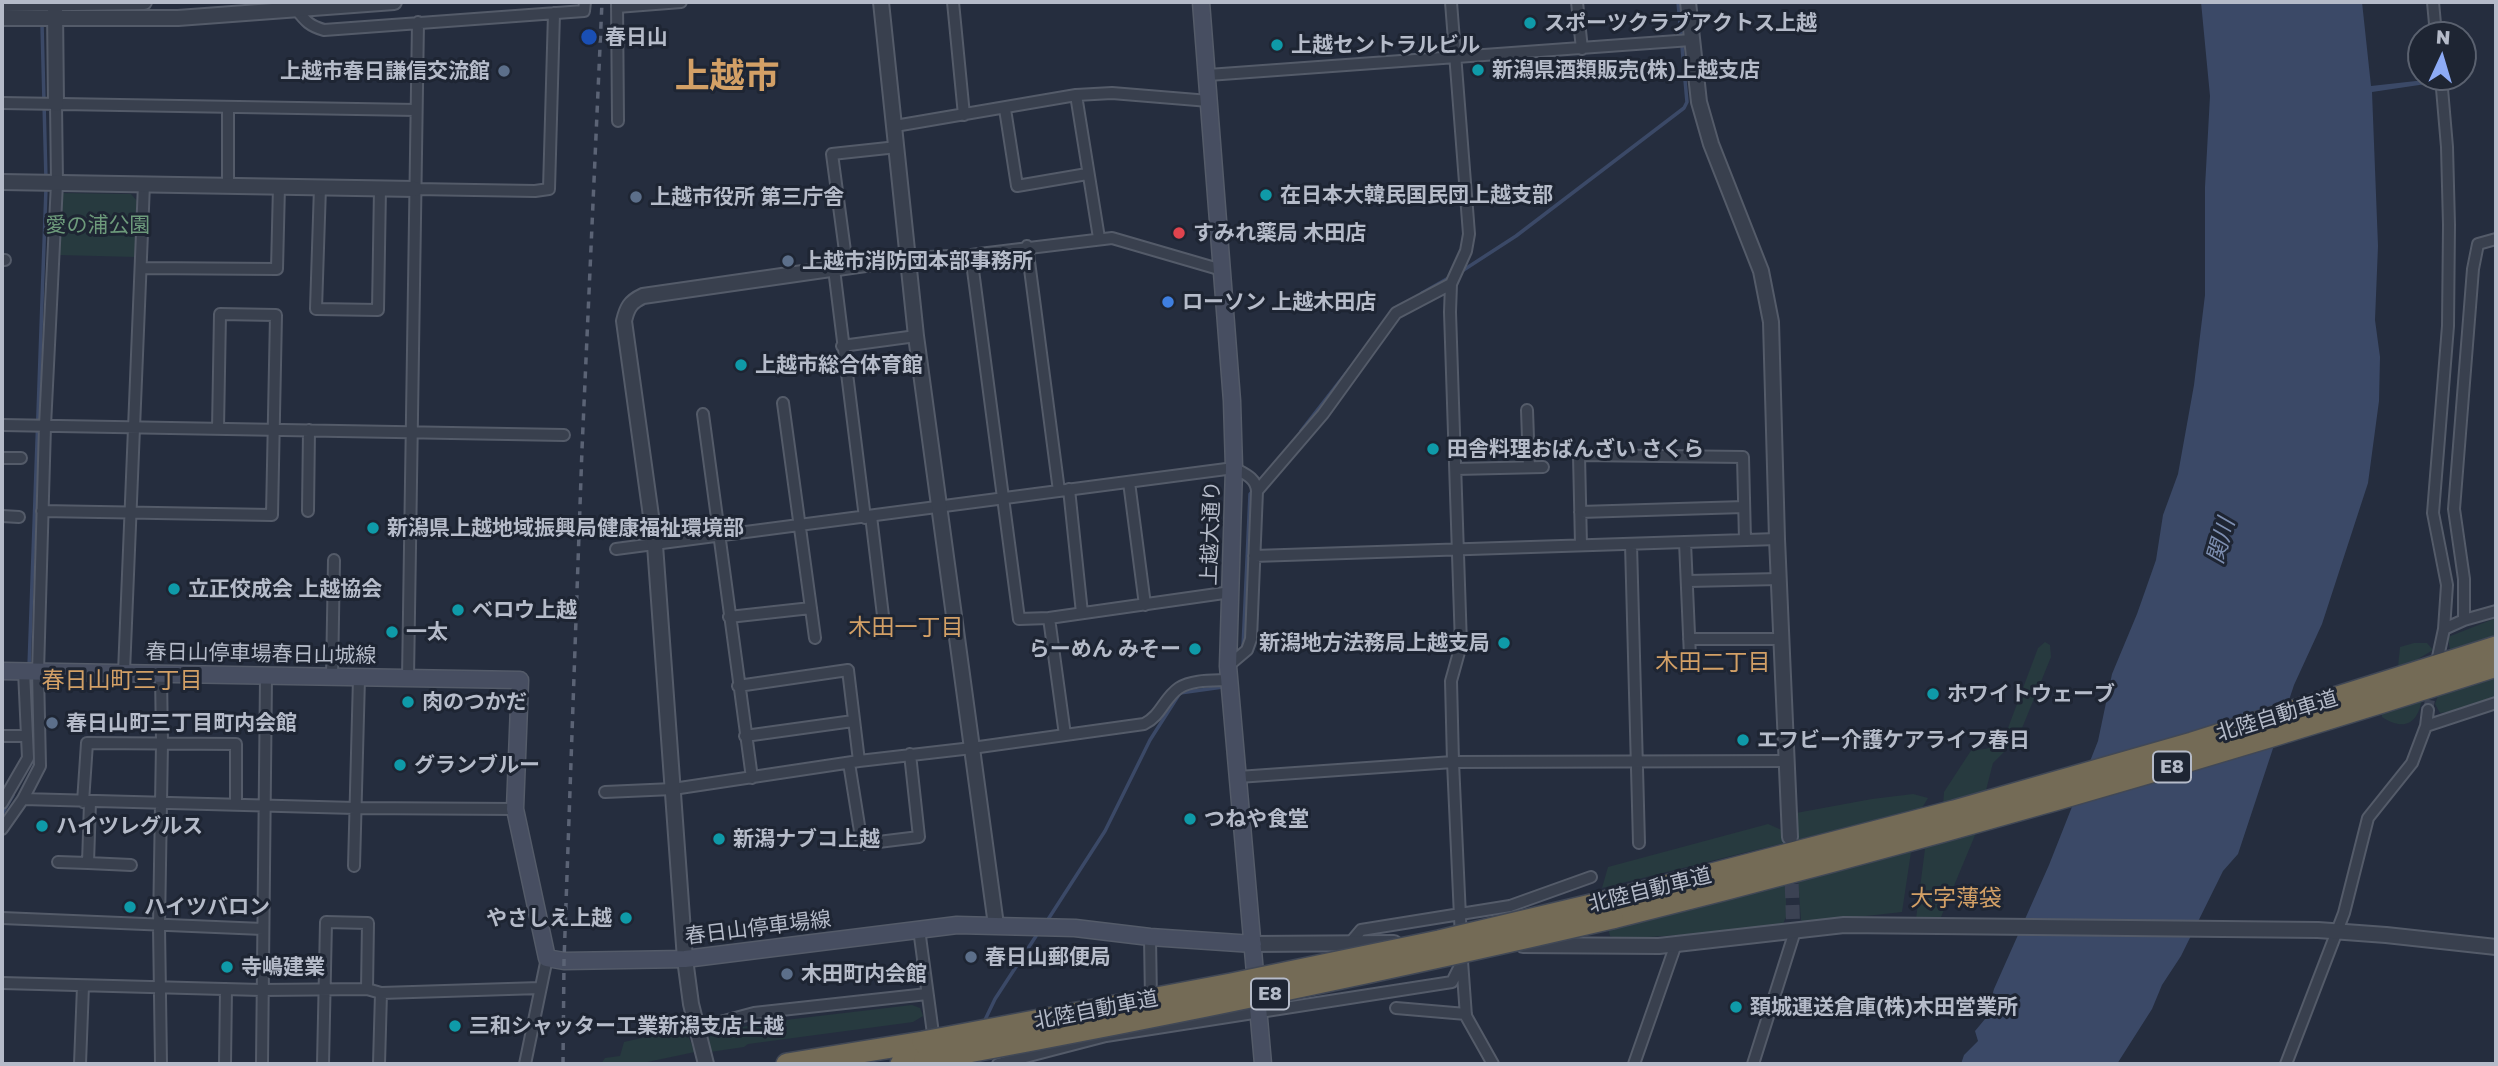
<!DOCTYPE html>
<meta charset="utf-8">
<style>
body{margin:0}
#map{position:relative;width:2498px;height:1066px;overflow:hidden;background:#252d3e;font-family:"Golos Text",sans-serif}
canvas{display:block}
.frame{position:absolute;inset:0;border:4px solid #b5bbc9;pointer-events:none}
.north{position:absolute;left:2407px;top:21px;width:70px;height:70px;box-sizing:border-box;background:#1e2533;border:2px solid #5a616f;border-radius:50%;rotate:4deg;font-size:19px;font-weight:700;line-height:28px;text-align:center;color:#b5bbc9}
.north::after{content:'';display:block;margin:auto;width:24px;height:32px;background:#8dabf6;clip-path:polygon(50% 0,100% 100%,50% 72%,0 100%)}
</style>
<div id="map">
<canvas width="2498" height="1066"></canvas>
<div class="frame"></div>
<div class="north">N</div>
</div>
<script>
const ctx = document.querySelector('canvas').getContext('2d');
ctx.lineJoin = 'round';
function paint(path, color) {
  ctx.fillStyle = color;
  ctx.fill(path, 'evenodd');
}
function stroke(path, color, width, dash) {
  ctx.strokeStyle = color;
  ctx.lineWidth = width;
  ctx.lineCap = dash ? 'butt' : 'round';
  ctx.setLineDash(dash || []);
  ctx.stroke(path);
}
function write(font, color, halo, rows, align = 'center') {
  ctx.font = font + ' "Golos Text","Noto Sans JP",sans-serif';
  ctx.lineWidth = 6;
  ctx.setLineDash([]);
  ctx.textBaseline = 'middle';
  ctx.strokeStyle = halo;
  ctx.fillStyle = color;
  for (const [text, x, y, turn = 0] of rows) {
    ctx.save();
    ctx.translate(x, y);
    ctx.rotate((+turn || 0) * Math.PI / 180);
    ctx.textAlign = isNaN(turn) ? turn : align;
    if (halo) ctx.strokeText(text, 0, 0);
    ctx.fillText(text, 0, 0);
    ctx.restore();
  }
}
const green = new Path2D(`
 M60,193L131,194L137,201L136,257L58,255Z
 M2496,618V635L2450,650L2448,637Z
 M2045,642L2050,645L2051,657L2018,738L1993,763L1984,798L1943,807L1944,792L1972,749C1986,751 1996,747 2005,736L2038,648Z
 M2414,643H2427L2433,650L2413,662L2398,666L2400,647Z
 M2496,675V696L2454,711L2440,713L2435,704L2439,693Z
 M2422,697C2419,723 2405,732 2382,717V711Z
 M1913,794L1928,798L1922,808L1797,840L1796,813L1872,799Z
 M1768,824L1784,831V843L1602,888L1608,867Z
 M1978,828L1941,917L1916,919L1926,841Z
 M1911,852L1902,912L1804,923L1801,920L1798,879L1858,862Z
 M1786,881V917L1782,926L1758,930L1618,939L1610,936L1607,925Z
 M912,1005L920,1008L923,1016L913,1022L748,1044L744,1047L710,1052L709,1038L712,1034L760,1023Z
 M686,1031L695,1052L638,1064H601L605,1058L620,1056L624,1042L668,1032Z`);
const water = new Path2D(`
 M2201,2H2362L2371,86L2425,80L2426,84L2372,92L2378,246L2375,320L2380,357L2379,401L2368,483L2322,624L2294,685L2238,854L2223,871L2181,956L2162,985L2152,1009L2117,1064H1961L1964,1055L1978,1041L1975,1031L1985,1019L1994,989L2049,865L2098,741L2112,674L2137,614L2156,560L2163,515L2178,474L2194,385L2205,295V187L2210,96Z`);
const stream = new Path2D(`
 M42,24L46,180
 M1462,271L1516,236L1684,108L1687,102L1678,2
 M1422,293L1452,276
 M1301,431L1350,368
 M1243,647L1250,494L1254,489
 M29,667L46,188
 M30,678L31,712
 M2,814L13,795
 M1047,921L1105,831L1150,740L1180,693L1223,687L1225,685
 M984,1022L995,999L1038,933`);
const minorTunnel = new Path2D(`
 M2428,710L2433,684`);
const tertiaryTunnel = new Path2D(`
 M1791,863L1793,922`);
const minor = new Path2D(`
 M617,2L618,121
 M953,2L964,115
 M1451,2L1469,234L1466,251L1451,284L1450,312L1461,645L1451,681L1453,762L1462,961L1466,1016L1493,1064
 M1577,2L1582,49
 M2433,2L2436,35
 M617,7L681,2
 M297,10C305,21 310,26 324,30L584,11L585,2
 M1208,75L1691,40
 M1076,95L1112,93L1209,101
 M2,103L416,110
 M228,107V185
 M1005,109L1017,186L1087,174
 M895,126L1076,95L1099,238
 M320,187L316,309L378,310L380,188
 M415,189L535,191L549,189L554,13
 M1027,246L1059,491
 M971,255L1019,619L1049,618
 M907,258L971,255L1112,238L1222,270
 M2,260H5
 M847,266L832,154L897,147
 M142,268L277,269L279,186
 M834,269L865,518
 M842,346L916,336
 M783,403L815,638
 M1527,410L1529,467
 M703,414L752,778
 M2,425L564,435
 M2,458H21
 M1456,469L1543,467
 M1129,482L1145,605
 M1069,489L1082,613
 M1257,491L1323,414L1396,313L1451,284
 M42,511L272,515L276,315L220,314L218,429
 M308,511L309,430
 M1580,512L1744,507
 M2,516L19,517
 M871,516L884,624
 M1685,542L1690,657
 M1631,544L1639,843
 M1581,545L1579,455L1743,457L1745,540
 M616,549L1234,468C1245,474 1256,478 1257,491L1251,639L1247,650L1228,666
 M1254,556L1777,539
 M1688,581L1779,579
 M729,617L811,608
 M2464,620V579L2454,509L2473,269L2478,244L2496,239
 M2444,629L2464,620L2496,611
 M1689,639H1783
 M2438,657L2444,629L2447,585L2433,513L2448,326L2449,225L2447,147L2441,77
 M124,672L144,184
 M161,674L162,743L159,926L161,1064
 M332,677L334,560
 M408,679L418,22
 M738,686L848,670L859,761
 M2426,726L2496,703
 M1065,735L1049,618L1231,592
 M2,736H27
 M745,736L853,721
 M849,763L862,844L919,837L910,754
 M1238,777L1453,762L1787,761
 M605,792L673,789L859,761L972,748L1144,724C1161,716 1164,698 1179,688C1193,679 1215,681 1230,680
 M23,799L355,808L515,809
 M83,802L87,743L236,744V804
 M90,802L88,863L131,865
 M2,803L28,758L24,671
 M2,829L23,799L40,766L38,672L45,426L57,183L56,104
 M58,862L88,863
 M354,866L359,678
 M2,918L263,929
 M919,929L934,1041
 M1150,937L1151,1000
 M1350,943L1361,930L1510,906L1591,877
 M2,983L261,990L367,989L381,993L540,988
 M1396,1008L1466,1014
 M698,1028L754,1013L927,994
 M80,1064L83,986
 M225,1064L226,989
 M262,1064L266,677
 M323,1064L326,922L368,923L367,989
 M379,1064L381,993
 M525,1064L547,958
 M998,1064L1106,1036L1452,982L1461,964
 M1634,1064L1676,944
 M1753,1064L1795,931
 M2286,1064L2344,913L2368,818L2412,763L2426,726L2428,710`);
const tertiary = new Path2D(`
 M881,2L916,336L996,925
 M1688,2L1699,102L1711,144L1761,271L1771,322L1777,539L1790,837
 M2,4L144,2
 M55,10L56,104
 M2,18H178L394,2
 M2,182L415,189
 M1253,944L1394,943
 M1523,945L1659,946L1844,925L2318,930L2386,935L2496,947
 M706,1064L691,1004L685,959L655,545L624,321C627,308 630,302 643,296L907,258`);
const secondary = new Path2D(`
 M1201,2L1232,401L1234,468L1228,666L1263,1064
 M2,671L520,680L515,809L547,958L564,961L685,959L957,925L1075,928L1150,937L1253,944`);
const motorway = new Path2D(`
 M1608,901L1954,811L2192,743L2496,647
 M1612,918C1910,844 2204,760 2496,666
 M787,1064L923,1042
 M901,1064L925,1060`);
const rail = new Path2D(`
 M563,1064L564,961L582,449L602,2`);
const motorwayBridge = new Path2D(`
 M923,1042L1231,984L1439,941L1608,901
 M925,1060C1155,1018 1384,971 1612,918`);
const markers = [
 [1530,23,7,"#0f9aa8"],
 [589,37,9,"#1a4fb4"],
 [1277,45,7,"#0f9aa8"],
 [1478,70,7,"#0f9aa8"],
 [504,71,7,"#5c6f8a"],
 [1266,195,7,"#0f9aa8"],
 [636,197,7,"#5c6f8a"],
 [1179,233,7,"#e0444e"],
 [788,261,7,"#5c6f8a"],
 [1168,302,7,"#3f7fe0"],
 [741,365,7,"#0f9aa8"],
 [1433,449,7,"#0f9aa8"],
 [373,528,7,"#0f9aa8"],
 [174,589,7,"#0f9aa8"],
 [458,610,7,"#0f9aa8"],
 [392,632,7,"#0f9aa8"],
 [1504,643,7,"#0f9aa8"],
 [1195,649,7,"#0f9aa8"],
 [1933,694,7,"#0f9aa8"],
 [408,702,7,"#0f9aa8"],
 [52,723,7,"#5c6f8a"],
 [1743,740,7,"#0f9aa8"],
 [400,765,7,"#0f9aa8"],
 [1190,819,7,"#0f9aa8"],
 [42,826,7,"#0f9aa8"],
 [719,839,7,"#0f9aa8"],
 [130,907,7,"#0f9aa8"],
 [626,918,7,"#0f9aa8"],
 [971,957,7,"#5c6f8a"],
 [227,967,7,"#0f9aa8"],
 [787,974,7,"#5c6f8a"],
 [1736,1007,7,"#0f9aa8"],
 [455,1026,7,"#0f9aa8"]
];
const shields = [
 [2172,767,38],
 [1270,994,38]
];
const shieldNames = [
 ["E8",2172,767],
 ["E8",1270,994]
];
const poiNames = [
 ["スポーツクラブアクトス上越",1544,23],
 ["春日山",605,37],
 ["上越セントラルビル",1291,45],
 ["新潟県酒類販売(株)上越支店",1492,70],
 ["上越市春日謙信交流館",490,71,"right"],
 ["在日本大韓民国民団上越支部",1280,195],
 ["上越市役所 第三庁舎",650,197],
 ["すみれ薬局 木田店",1193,233],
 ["上越市消防団本部事務所",802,261],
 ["ローソン 上越木田店",1182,302],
 ["上越市総合体育館",755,365],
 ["田舎料理おばんざい さくら",1447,449],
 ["新潟県上越地域振興局健康福祉環境部",387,528],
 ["立正佼成会 上越協会",188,589],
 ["ベロウ上越",472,610],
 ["一太",406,632],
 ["新潟地方法務局上越支局",1490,643,"right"],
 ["らーめん みそー",1181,649,"right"],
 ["ホワイトウェーブ",1947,694],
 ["肉のつかだ",422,702],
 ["春日山町三丁目町内会館",66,723],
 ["エフビー介護ケアライフ春日",1757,740],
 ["グランブルー",414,765],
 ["つねや食堂",1204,819],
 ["ハイツレグルス",56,826],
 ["新潟ナブコ上越",733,839],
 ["ハイツバロン",144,907],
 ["やさしえ上越",612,918,"right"],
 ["春日山郵便局",985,957],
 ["寺嶋建業",241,967],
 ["木田町内会館",801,974],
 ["頚城運送倉庫(株)木田営業所",1750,1007],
 ["三和シャッター工業新潟支店上越",469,1026]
];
const parkNames = [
 ["愛の浦公園",98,225]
];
const streetNames = [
 ["上越大通り",1211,533,-88],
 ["春日山停車場春日山城線",261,654,1],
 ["北陸自動車道",2277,716,-17],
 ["北陸自動車道",1650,890,-14],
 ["春日山停車場線",758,928,-7],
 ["北陸自動車道",1096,1010,-11]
];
const waterNames = [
 ["関川",2221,541,-74]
];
const neighbourhoodNames = [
 ["木田一丁目",906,628],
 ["木田二丁目",1713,663],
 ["春日山町三丁目",122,681],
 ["大字薄袋",1956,899]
];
const townNames = [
 ["上越市",727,77]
];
paint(green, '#273a3f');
paint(water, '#3b4967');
stroke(stream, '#3b4967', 3.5);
stroke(minorTunnel, '#3b4253', 10, [10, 5]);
stroke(tertiaryTunnel, '#3b4253', 14, [14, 7]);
stroke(minor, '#545b69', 14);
stroke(tertiary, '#545b69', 18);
stroke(secondary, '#545b69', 19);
stroke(motorway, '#414856', 24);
stroke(minor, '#39404e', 10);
stroke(tertiary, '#39404e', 14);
stroke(secondary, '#474e61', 16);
stroke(motorway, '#746b56', 21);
stroke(rail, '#5b6375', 3.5, [7, 7]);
stroke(motorwayBridge, '#414856', 24, []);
stroke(motorwayBridge, '#746b56', 21);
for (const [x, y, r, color] of markers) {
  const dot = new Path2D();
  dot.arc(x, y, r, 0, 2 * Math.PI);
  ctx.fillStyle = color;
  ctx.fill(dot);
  stroke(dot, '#1e2533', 2.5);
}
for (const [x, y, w] of shields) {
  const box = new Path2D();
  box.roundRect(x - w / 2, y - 15.5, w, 31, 5);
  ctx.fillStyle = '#1e2533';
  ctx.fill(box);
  stroke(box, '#b5bbc9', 2);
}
write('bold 19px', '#b5bbc9', null, shieldNames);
write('bold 21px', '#b5bbc9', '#1e2533', poiNames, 'left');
write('21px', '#6d9a7b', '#1e2533', parkNames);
write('21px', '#b5bbc9', '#1e2533', streetNames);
write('italic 23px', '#7d8eb0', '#1e2533', waterNames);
write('23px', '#d3a066', '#1e2533', neighbourhoodNames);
write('bold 35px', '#d3a066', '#1e2533', townNames);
</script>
